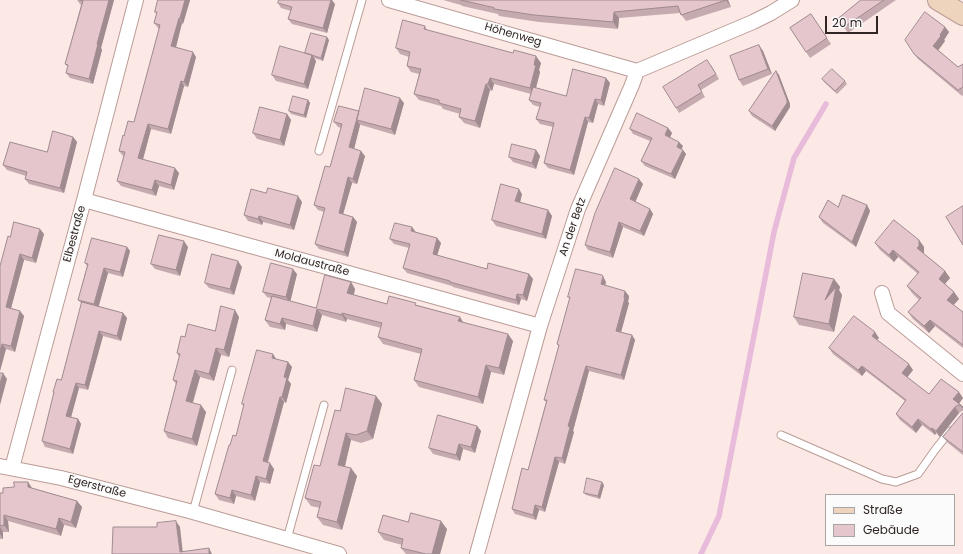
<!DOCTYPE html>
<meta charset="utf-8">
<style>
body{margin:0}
#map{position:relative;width:963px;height:554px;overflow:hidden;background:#fce9e6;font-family:Poppins,sans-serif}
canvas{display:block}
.legend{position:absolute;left:825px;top:494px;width:130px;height:52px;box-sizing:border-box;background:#fbfbfb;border:1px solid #aaa5a5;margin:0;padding:5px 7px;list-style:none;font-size:12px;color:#302523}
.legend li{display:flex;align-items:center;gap:8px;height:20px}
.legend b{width:20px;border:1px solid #aaa5a5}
.scale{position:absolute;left:825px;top:16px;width:53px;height:18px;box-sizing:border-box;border:2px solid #302523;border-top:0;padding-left:5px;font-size:12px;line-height:14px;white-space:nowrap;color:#302523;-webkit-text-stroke:3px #fbfbfb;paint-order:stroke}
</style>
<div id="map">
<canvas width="963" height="554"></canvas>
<ul class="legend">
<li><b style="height:5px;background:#eed4bc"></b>Straße</li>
<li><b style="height:11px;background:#e5c6cd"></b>Gebäude</li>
</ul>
<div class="scale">20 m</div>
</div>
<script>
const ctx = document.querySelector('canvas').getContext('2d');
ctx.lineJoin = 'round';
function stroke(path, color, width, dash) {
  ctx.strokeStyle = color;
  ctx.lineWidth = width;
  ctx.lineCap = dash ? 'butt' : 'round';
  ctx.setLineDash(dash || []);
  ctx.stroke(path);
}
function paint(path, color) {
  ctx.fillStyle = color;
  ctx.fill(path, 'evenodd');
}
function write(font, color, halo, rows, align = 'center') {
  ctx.font = font + ' Poppins,sans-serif';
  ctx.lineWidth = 3;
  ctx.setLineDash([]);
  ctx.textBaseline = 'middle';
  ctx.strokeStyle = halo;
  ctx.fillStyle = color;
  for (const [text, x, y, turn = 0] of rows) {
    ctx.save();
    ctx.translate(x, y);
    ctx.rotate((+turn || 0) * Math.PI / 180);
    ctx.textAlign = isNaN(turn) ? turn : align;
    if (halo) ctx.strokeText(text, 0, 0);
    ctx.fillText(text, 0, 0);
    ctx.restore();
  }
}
const stream = new Path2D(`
 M701,554L719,516L774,232L794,158L826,104`);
const lane = new Path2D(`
 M319,151L362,0
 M781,435L882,479L896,482L918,474L935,450L950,431
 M193,512L232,370
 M287,539L324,405`);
const street = new Path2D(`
 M389,0L637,71
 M84,200L540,326
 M882,293L888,313L963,374
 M0,466L61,478L193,512L339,554
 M12,468L84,200L136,0
 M477,554L540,326L578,209L632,85L637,71L753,22L771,13L792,0`);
const secondary = new Path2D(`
 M938,0L963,15`);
const wall = new Path2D(`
 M77,0H114L101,48L102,50L93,84L70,78L66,73L68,67L65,64L81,5L80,4Z
 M158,0H190L183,24L182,23L176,47L196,57L188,87L184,86L171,134L151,129L143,159L179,173L174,190L159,186L156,196L121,186L117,181L124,156H123L119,151L124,136L134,122L159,29L158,28L154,23L157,14L155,12Z
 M443,0H728L731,7L686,21L680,13L619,18L618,29L539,22L499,16L498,14L462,6L461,5Z
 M861,0H896L848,33L838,19Z
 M278,3L335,4L327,33L292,24L288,19L291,11L281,8Z
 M811,14L831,44L810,58L790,28Z
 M425,26L427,30L541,63L539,70L540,72L536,88L566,96L606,78L610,83L604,106L598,104L593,123L588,122L574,175L548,168L544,163L553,127L540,124L536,119L540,107L533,105L529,100L531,94L494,84L492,91L490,90L480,128L464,123L459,117L460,114L443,109L441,106L419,100L414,94L419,74L411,72L407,66L409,57L400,54L396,48Z
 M945,27L949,32L944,40L945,41L938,50L958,67L963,64V95L962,96L918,59L914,54Z
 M329,40L323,61L314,58L316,61L308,89L276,81L272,75L305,53Z
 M763,51L772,74L743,86L739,80Z
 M711,65L719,79L701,90L705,97L679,113L676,108Z
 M776,71L779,75L790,104V107L775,131L752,116L749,111Z
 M822,79L845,81L847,84L837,94L824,82Z
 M308,100L310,103L306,118L291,114L289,111Z
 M404,103L395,135L361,125H360L354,149L365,156L357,184L352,183L343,214L353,217L357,222L348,257L319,249L315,244L324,212L318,210L314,205L330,167L341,128L338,127L334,122L359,111Z
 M287,114L291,120L284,146L257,139L253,133Z
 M668,128L672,133L670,137L683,146L681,149L686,154L675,179L645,166L641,161L650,141L633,134L630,129Z
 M73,137L77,142L64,193L29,184L25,179L26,176L7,170L3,165L47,152Z
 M536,150L540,156L536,169L513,162L509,157Z
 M643,184L635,202L650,209L653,214L644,236L623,227L613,258L588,250L585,245Z
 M522,194L520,202L548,210L552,216L546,239L496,226L492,220Z
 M302,202L294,230L263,222L262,225L248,221L244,215Z
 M867,205L870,211L856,247L823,223L819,217L838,207Z
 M416,232L437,238L441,243L437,255L487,269L529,274L533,279L527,301L521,299L519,305L453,287L452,286L407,273L403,268L409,248L394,244L390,239Z
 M44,234L36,263L24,260L11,308L20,311L24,316L15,352L6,349L0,371L10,237Z
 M919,240L924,247L923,253L945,271L950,278L945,284L954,292L959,299L953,305L963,312V348L935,326L929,333L913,319L908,312L919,300L912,293L907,286L918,274L898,257L894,262L880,250L875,243Z
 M127,247L130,251L123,277L108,273L98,306L123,313L127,318L121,341L103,336L88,390L79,388L71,417L78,419L81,424L73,454L45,447L42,441L54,393L53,392L61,380L82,304L78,300L87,266L85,263Z
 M188,247L180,276L155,269L151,264Z
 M242,267L234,295L209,288L205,283Z
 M297,274L290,301L316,308L351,282L355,289L354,295L387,304L417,305L460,317L463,322L513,341L504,375L491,372L483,404L419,387L414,380L421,354L383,344L378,337L381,328L347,319L346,322L322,315L317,332L286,324L285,330L270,327L265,320L271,298L267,297L263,292Z
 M834,279L840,287L839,290L842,295L834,332L799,325L794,317Z
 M606,282L605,285L629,296L628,302L629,303L621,332L632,335L635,340L624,380L589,371L573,431L574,432L565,464L559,462L545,512L539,510L536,520L515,514L512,509L528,470L546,402L544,400L559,346L557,344L570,299L568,297Z
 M239,317L229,357L221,355L214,381L200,377L193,403L206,412L197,446L168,438L164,431L176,384L173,380L179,357L177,353L185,337L215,331Z
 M879,338L877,340L913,370L907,377L929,394L963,398L959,403L963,407V411H962L959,413L940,437L936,433L935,435L922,425L916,433L900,420L896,414L905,401L866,371L862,376L833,354L829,348Z
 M276,359L288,362L292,367L288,380L291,384L286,403L284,402L268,463L274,469L270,484L260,482L255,501L236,496L234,504L219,500L215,494L230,445L236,436L244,406L242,404Z
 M376,396L382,404L373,439L361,443L351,440L345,467L357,476L342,530L323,525L317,517L320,508L311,506L305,498L320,466L340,411Z
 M963,413V455L948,443L943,437Z
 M477,426L481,431L475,453L463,449L460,461L433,454L429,448Z
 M28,482L32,488L77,501L82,507L76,528L64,525L61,536L8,521L9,532H3V539H0V493H3Z
 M604,485L600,499L586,495L584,493Z
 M408,522L447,529L440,554H406L401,548L402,545L384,540L378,532Z`);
const shadedWall = new Path2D(`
 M109,0H114L101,48L102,50L93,84L89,79L97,44Z
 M185,0H190L183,24L180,18Z
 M331,0H332L335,4L327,33L323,28Z
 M726,0H728L731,7Z
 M614,12L619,18L618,29L613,22Z
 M179,18L182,23L175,51L171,46Z
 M945,27L949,32L944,40L945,41L937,52L933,46L940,35Z
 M327,37L329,40L323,61L321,58Z
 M759,45L763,51L772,74L768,69Z
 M193,52L196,57L188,87L184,82Z
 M312,55L316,61L308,89L304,84Z
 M536,56L541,63L539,70L540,72L534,95L530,88L534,65Z
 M776,71L779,75L790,104V107L775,131L772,126Z
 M490,78L494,84L492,91L488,84Z
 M606,78L610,83L604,106L601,100Z
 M181,81L184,86L171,134L168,129Z
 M486,84L490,90L480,128L475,121Z
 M400,98L404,103L395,135L391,129Z
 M595,99L598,104L593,123L589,118Z
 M308,100L310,103L306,118L304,115Z
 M359,111L357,120L360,125L353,153L349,147Z
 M287,114L291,120L284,146L280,140Z
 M585,117L588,122L574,175L570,170Z
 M148,124L151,129L142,163L138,158Z
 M668,128L672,133L669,140L665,135Z
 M73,137L77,142L64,193L60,188Z
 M679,142L683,146L680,152L677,147Z
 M536,150L540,156L536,169L532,163Z
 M683,150L686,154L675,179L671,174Z
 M361,151L365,156L357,184L353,179Z
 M175,168L179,173L174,190L171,185Z
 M348,177L352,183L342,218L339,213Z
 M639,179L643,184L634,205L630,199Z
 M155,180L159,186L156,196L152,190Z
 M519,189L522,194L519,207L515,201Z
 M298,196L302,202L294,230L290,225Z
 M867,205L870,211L856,247L852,242Z
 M650,209L653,214L644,236L640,231Z
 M548,210L552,216L546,239L542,234Z
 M259,216L263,222L262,225L258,219Z
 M353,217L357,222L348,257L344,252Z
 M619,222L623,227L613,258L610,252Z
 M412,227L416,232L411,231Z
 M40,229L44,234L36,263L32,258Z
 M437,238L441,243L436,259L433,254Z
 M919,240L924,247V253L922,255L917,248Z
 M184,241L188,247L180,276L176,270Z
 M127,247L130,251L123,277L120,272Z
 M893,250L898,257L894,262L889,255Z
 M20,254L24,260L10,312L6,307Z
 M238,261L242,267L234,295L230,289Z
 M104,268L108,273L98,309L94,304Z
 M293,269L297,274L290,303L286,297Z
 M945,271L950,278L943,286L939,279Z
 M529,274L533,279L527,301L523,295Z
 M603,276L606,282L604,289L601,284Z
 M834,279L840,287L839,290L842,295L834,332L829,324L825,300Z
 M351,282L355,289L352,300L347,293Z
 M625,291L629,296L628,302L629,303L620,336L616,331Z
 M954,292L959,299L952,307L947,300Z
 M517,294L521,299L519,305L516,300Z
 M317,309L322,315L317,332L313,326Z
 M235,310L239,317L229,357L224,350Z
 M20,311L24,316L15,352L11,346Z
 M123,313L127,318L121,341L117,336Z
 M342,313L347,319L346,322L342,315Z
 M460,317L464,324L458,321Z
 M282,318L286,324L285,330L280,324Z
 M930,320L935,326L929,333L924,326Z
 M99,331L103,336L88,390L85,385Z
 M875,332L879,338L876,341L872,336Z
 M508,334L513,341L504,375L499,368Z
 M632,335L635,340L624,380L621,375Z
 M2,344L6,349L0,371V351Z
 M216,348L221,355L214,381L209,374Z
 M273,354L277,360L272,358Z
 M288,362L292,367L288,380L291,384L286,403L282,397L284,377Z
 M909,364L913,370L906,379L902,373Z
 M486,365L491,372L483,404L478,397Z
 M586,366L589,371L573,431L574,432L565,464L562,458L568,426Z
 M862,366L866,371L862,376L858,370Z
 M195,370L200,377L191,408L186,401Z
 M3,373L7,379L0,405V384Z
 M76,383L79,388L70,421L66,416Z
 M959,392L963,398L958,405L953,399Z
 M376,396L382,404L373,439L367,431Z
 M280,397L284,402L266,467L263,461Z
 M201,405L206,412L197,446L192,439Z
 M955,407L959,413L940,437L936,431Z
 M78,419L81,424L73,454L70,449Z
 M918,419L922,425L916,433L912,427Z
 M477,426L481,431L475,453L471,447Z
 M932,428L936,433L935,435L931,429Z
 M346,433L351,440L343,473L338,465Z
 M459,444L463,449L460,461L456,455Z
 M555,457L559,462L545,512L542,507Z
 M270,463L274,469L270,484L266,479Z
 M351,468L357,476L342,530L337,522Z
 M256,476L260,482L255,501L251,495Z
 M28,482L32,488L28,487Z
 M602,482L604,485L600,499L598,496Z
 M232,490L236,496L234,504L230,498Z
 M77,501L82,507L76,528L71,522Z
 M535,505L539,510L536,520L533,515Z
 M4,515L8,521L9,532L4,525Z
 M59,518L64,525L61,536L56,529Z
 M176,521L180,527L183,554L180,552Z
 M441,521L447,529L440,554H432Z
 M0,527L3,532V539L0,534Z
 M209,548L212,554H209Z`);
const building = new Path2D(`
 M80,0H109L97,44H98L89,79L66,73L68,65L65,64L83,1Z
 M158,0H185L180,18H179L171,46L193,52L184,82L181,81L168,129L148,124L138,158L175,168L171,185L155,180L152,190L117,181L125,152L119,151L123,135L124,136L128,121L134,122L160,25L154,23L157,12H155Z
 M279,0H331L323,28L288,19L292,7L278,3Z
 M461,0H726L681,15L678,6L614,12L613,22L534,15L494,9V8Z
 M861,0H884L844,27L838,19Z
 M925,12L945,27L940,35L941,36L933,46L958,67L963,64V87L958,90L914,54L905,40Z
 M811,14L827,38L806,52L790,28Z
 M403,20L425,26L424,29L513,53L514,50L536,56L534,65H536L530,88L490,78L488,84H486L475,121L459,117L461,109L439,103V100L414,94L421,69L407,66L410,52L396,48Z
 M311,33L327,37L321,58L305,53Z
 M759,45L768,69L739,80L730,56Z
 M280,46L312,55L304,84L272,75Z
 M707,60L716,74L698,85L702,92L676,108L663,87Z
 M573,69L606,78L601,100L595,99L589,118L585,117L570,170L544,163L554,123L536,119L541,103L529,100L533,87L566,96Z
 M832,69L845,81L835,91L822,79Z
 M776,71L787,100V103L772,126L749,111Z
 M365,88L400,98L391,129L357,120Z
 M293,96L308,100L304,115L289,111Z
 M339,106L359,111L349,147L361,151L353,179L348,177L339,213L353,217L344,252L315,244L325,208L314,205L325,166L330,167L342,124L334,122Z
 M260,107L287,114L280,140L253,133Z
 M637,113L668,128L665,135L679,142L677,147L683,150L671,174L641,161L652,138L630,129Z
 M53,131L73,137L60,188L25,179L27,172L3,165L10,142L47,152Z
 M512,144L536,150L532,163L509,157Z
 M615,168L639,179L630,199L650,209L640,231L619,222L610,252L585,245L595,213Z
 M501,184L519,189L515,201L548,210L542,234L492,220Z
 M268,188L298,196L290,225L259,216L258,219L244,215L251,189L266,193Z
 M843,195L867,205L852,242L819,217L828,200L838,207Z
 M963,206V245L946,217Z
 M894,220L919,240V246L917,248L945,271L939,279L954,292L947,300L963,312V345L930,320L924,326L908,312L921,298L907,286L919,272L893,250L889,255L875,243Z
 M14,222L40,229L32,258L20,254L6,307L20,311L11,346L2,344L0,351V266L8,236L10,237Z
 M395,223L412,227L411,231L437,238L433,254L487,269L488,263L529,274L523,295L517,294L516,300L450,282V281L403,268L410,244L390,239Z
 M159,235L184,241L176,270L151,264Z
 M92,238L127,247L120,272L104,268L94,304L78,300L88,264L85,263Z
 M212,254L238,261L230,289L205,283Z
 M271,263L293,269L286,297L263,292Z
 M576,269L602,275L603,276L601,284L625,291L624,298H625L616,331L632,335L621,375L586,366L568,426L570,427L562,458L555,457L542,507L535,505L533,515L512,509L522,468L528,470L547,400H544L559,345L557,344L570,297H568Z
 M803,273L834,279L825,300L836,287L829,324L794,317Z
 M325,275L351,282L347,293L387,304L389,296L416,303L415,305L460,317L458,321L508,334L499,368L486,365L478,397L414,380L422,349L378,337L382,323L342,313V315L317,309L313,326L282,318L280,324L265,320L272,296L316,308Z
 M82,302L123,313L117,336L99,331L85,385L76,383L66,416L78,419L70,449L42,441L54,392H53L57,379L61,380Z
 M221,306L235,310L224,350L216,348L209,374L195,370L186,401L201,405L192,439L164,431L177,381L173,380L180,354L177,353L181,336L185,337L188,324L215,331Z
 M854,316L875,332L872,336L909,364L902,373L929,394L941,379L959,392L953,399L963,407V408L960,405H958L955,407L936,431L932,428L931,429L918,419L912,427L896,414L906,400L862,366L858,370L829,348Z
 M257,350L273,354L272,358L288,362L284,377L287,378L282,397H280L263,461L270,463L266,479L256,476L251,495L232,490L230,498L215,494L229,445H230L233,435L236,436L244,404H242Z
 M0,373H3L0,384Z
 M346,388L376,396L367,431L356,435L346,433L338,465L351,468L337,522L317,517L321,502L305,498L314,465L320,466L335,410L340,411Z
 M963,413V452L943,437Z
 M438,415L477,426L471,447L459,444L456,455L429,448Z
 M587,478L602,482L598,496L584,493Z
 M14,482H28V487L77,501L71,522L59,518L56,529L4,515V525L0,526V493H3V488L14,487Z
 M411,513L441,521L432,554H426L401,548L403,539L378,532L383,515L408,522Z
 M176,521L180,552L209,548V554H112L113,527H157V523Z`);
const streetNames = [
 ["Höhenweg",513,35,16],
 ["An der Betz",573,227,-71],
 ["Elbestraße",75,234,-75],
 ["Moldaustraße",312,263,15],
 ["Egerstraße",97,487,15]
];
stroke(stream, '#e8bbdb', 5.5);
stroke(lane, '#ba9c97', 9);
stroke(street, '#ba9c97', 16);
stroke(secondary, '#ba9c97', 22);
stroke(lane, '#fff', 7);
stroke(street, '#fff', 14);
stroke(secondary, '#eed4bc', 20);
paint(wall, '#c5aab0');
paint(shadedWall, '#a08b90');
paint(building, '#e5c6cd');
stroke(building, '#a08b90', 1);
write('11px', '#302523', '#fbfbfb', streetNames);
</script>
